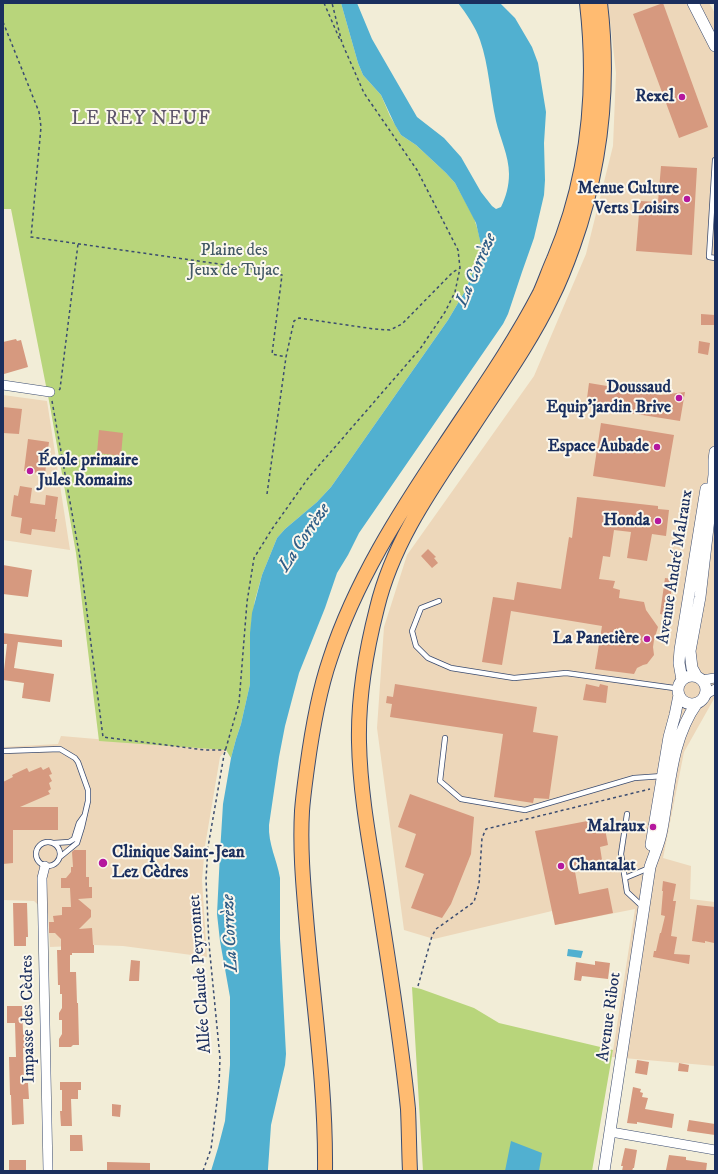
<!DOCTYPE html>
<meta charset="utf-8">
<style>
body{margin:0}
#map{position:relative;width:718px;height:1174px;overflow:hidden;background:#f2edd7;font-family:"IM FELL DW Pica",serif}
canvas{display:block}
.frame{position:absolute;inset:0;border:4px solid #1b2f5e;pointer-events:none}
</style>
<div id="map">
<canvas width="718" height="1174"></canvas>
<div class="frame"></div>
</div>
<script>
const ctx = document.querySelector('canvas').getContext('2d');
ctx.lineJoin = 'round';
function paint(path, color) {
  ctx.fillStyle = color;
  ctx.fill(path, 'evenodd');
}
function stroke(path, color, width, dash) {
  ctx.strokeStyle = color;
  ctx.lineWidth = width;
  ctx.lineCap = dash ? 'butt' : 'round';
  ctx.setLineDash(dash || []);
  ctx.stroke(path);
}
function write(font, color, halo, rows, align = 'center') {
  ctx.font = font + ' "IM FELL DW Pica",serif';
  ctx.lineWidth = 4;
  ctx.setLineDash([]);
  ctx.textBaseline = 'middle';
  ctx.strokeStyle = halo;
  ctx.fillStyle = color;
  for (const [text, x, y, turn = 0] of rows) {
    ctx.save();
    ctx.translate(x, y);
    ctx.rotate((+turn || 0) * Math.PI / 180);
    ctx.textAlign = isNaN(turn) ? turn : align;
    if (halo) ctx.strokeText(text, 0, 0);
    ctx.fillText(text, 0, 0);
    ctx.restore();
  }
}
const built = new Path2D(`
 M608,3H709L715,13V697L684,752L663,858L691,866L690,899L715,902V1066L612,1057L635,909L555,925L552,911L434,939L404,930L377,728L384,627L407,555L534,376L586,254L613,146L616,73Z
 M3,395L47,401L70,550L3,540Z
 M61,736L226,750L220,757L205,846L202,880L207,957L123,946L94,945L50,947L48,914L34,901L3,900V747L58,744Z`);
const green = new Path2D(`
 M3,3H341L358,63L363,75L381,95L390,116L401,135L416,145L446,173L455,183L474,218L478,231L481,245L480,257L464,293L448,320L331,487L317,502L285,529L277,538L262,575L255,600L251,625L250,684L241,724L236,739L231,758L226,750L99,741L76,553L50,406L11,209H3Z
 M412,987L421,989L474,1008L499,1023L613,1050L592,1171H423Z`);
const water = new Path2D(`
 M341,3H357L372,39L417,117L444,138L461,157L481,192L492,206L496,209L501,207C506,197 509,186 509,174C509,156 500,138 496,121C490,94 489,66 480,40C476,28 466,13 458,3H500L515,18L532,47L538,63L546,112L544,143L545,180L544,195L534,238L522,272L508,314L503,324L359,533L348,555L337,573L325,608L299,673L285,726L279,757L269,825C268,844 277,860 280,878V939L286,1054L285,1065L271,1125L268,1169V1171H211L218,1148L225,1121L230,1065V997L220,941L217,914L220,853L223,804L231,758L236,739L241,724L250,684V633L252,613L262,575L277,538L285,529L317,502L331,487L448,320L464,293L480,257L481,245L476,223L455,183L446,173L416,145L401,135L395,125L381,95L363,75L358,63Z
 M568,949L583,951L581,958L567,956Z
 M511,1141L542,1153L539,1171H505Z`);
const building = new Path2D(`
 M663,3L708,127L679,138L633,14Z
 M661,166L697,168L692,255L636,251L640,201L658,202Z
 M701,314L715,315V325H701Z
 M16,339L17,341L21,340L28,367L4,374V373H3V342Z
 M699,341L710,343L708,355L698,353Z
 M589,383L661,395L685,392L680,421L586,406Z
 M3,407L22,409L19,434L3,433Z
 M601,423L674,435L665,487L593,476Z
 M99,430L123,433L121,456L97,453Z
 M28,439L49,442L45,474L24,471Z
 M20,486L32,488L30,503L45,505L46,495L58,497L55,519H57L55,532L32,529L31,535L20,533L22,518L11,516L14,495L18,496Z
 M577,497L658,506V509L669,510L666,536L652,534L647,561L627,558L631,532L614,530L610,557L603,556L599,579L615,581L613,588L620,590L619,598L644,602L646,610L658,627L654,640L653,647L654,655L647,664L643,665L637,668L634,674L595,669L602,626L511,611L502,665L482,662L493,597L514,600L517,582L561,589L569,537L572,538Z
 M428,549L436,557L434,558L438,563L432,568L421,556Z
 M3,565L32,570L28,597L3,594Z
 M665,578L673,579L668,615L660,614Z
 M3,633L62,640V647L18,642L14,668L54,674L50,702L22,698L24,683L3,680L7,644H3Z
 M395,684L537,707L533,732L558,736L549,799L534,798L533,803L494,797L503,734L390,717L392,704L386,703L387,696L393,697Z
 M586,684L599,687L600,684L608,686L606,703L583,700Z
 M41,767L43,770L49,767L52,774L49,775L52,781L49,783L51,789L48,791L50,794L20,807H58V830H13V863L3,864V782L13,777L12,775L27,768L29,772Z
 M410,794L474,817L471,854L451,904L442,918L411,908L424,874L405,867L416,834L398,827Z
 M603,818L608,845L600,847L602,860L574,866L579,894L608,888L613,913L555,925L535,831Z
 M74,850H86V877H89V887H92V898L78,899L91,910V917L79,929L92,928L93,945H94V953H72V955H70V972H76L77,1003H78L79,1045H73L71,1047H59V1039L62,1034V1020H59V1013L62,1008V994H60V985H58L57,950H61V939L55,933H49V922H54L53,916L62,915V907H71L70,888H61V878H66L71,872V867H73L72,852Z
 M663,881L676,884L673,901H676L671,936L677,937L674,954L690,955L689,964L653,957L654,951H656L660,933H661L665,916L661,915L663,891H662Z
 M13,903H27L28,937H26V946H14Z
 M697,905L715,907L714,943L705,941V943L692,941Z
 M131,960L140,961L139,981H129Z
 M595,961L610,963L608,979L582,976L581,981L574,980L576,962L595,965Z
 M7,1006H22L23,1032L29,1031L30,1048H23L24,1083H28L29,1099H23L24,1124L12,1125L11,1095H10L9,1057H16L15,1023H7Z
 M637,1060L649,1062L647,1075L635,1073Z
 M679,1063L689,1065L688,1072L678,1071Z
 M60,1082H81V1090H78V1099H71L72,1126H61L60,1111H62V1090H60Z
 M633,1087L641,1089L640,1092L643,1093L642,1097L648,1098L645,1109L674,1114L672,1128L637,1122V1124L627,1123Z
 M112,1104L121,1105L120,1117L112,1116Z
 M689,1120L715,1124V1135L687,1131Z
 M70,1135H82L83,1151H70Z
 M625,1148L637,1150L634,1168H633L632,1171H622L623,1166H621Z
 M669,1155L686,1157V1160L707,1163L706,1171H674L666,1170Z
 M9,1160H26V1171H9Z
 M107,1162L150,1163V1171H107Z`);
const path = new Path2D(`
 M324,3L340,40
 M3,22L39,112L41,127L31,237L261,270L282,275L272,354L286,357
 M59,390L60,389L78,244
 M52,401L80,558L103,737L205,750H226
 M267,494L286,357L294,321L299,318L374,329L390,330L402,324L453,272L460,268
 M418,986L432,936L436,929L474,902L479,884L482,838L486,829L650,789
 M203,1171L211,1149L219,1085L220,1058L209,944L206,879L208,847L224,755L239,703L247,602L254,558L272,529L309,477L420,349L445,312L455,292L460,268L458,250L417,170L364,93L342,43L332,3`);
const service = new Path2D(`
 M715,160L709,257L715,258
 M439,601L421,608L412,631L416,646L428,658L451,668L514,678L566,673L674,688L678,690
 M445,738L440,781L461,799L525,810L634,778L663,776
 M3,751L60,749L75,758L78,762L88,790V801L82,827L77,843L60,857
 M627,814L621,854L627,892L643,907
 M36 854a12 12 0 1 1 24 0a12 12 0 1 1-24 0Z
 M54,843L69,842L74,839L79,823L84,816
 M625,878L649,868`);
const minor = new Path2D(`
 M3,385L50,392
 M701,680L715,678
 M705,695L715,689
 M45,866L42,878L48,1171
 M611,1132L715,1150`);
const tertiary = new Path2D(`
 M693,3L715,46
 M678 690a14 14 0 1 1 28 0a14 14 0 1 1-28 0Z
 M697,677L692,668L690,651L700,597L714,475V460L715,452
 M682,680L679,663L680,650L706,489
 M651,845L669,737L675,715L679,695
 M604,1171L650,867C654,855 660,842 662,829C670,786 671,739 697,703`);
const trunk = new Path2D(`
 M325,1171C326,1086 313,1002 306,917C303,882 300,847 302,811C303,797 305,783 307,768C312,731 318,694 330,659C355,582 399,513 444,446C477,396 512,347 540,293C545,282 549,270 554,259C588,178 597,90 587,3
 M410,1171C409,1151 409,1130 408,1109C401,1038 389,966 378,895C370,845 360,794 359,742C358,698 366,651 377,608C393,541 434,485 471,429C499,386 530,343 552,297C560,281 567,263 573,246C601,167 610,86 600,3`);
const markers = [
 [682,97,4,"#b5179e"],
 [687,199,4,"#b5179e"],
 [679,398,4,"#b5179e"],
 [657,447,4,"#b5179e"],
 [30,471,4,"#b5179e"],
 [658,521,4,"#b5179e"],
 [647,639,4,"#b5179e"],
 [653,827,4,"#b5179e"],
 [103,863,5,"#b5179e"],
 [561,866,4,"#b5179e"]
];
const poiNames = [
 ["Rexel",674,97],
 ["Menue Culture",679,189],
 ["Verts Loisirs",679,209],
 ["Doussaud",671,388],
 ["Equip'jardin Brive",671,408],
 ["Espace Aubade",649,447],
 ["École primaire",38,461,"left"],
 ["Jules Romains",38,481,"left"],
 ["Honda",650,521],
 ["La Panetière",639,639],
 ["Malraux",645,827],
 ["Clinique Saint-Jean",112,853,"left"],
 ["Lez Cèdres",112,873,"left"],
 ["Chantalat",569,866,"left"]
];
const parkNames = [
 ["Plaine des",234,251],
 ["Jeux de Tujac",234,271]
];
const streetNames = [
 ["Avenue André Malraux",676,567,-81],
 ["Allée Claude Peyronnet",201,974,-94],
 ["Avenue Ribot",610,1017,-82],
 ["Impasse des Cèdres",29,1019,-91]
];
const waterNames = [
 ["La Corrèze",477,270,-67],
 ["La Corrèze",305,538,-56],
 ["La Corrèze",231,933,-93]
];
const quarterNames = [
 ["LE REY NEUF",141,120]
];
paint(built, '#edd7ba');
paint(green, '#b8d57b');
paint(water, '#51b0d0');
paint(building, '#d6997f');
stroke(service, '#3b4c70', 6);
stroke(minor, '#3b4c70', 10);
stroke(tertiary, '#3b4c70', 12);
stroke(trunk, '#3b4c70', 16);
stroke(path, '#3b4c70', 1.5, [3, 3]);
stroke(service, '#fff', 4.5);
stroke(minor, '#fff', 9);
stroke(tertiary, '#fff', 11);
stroke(trunk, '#ffbb71', 14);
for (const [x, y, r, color] of markers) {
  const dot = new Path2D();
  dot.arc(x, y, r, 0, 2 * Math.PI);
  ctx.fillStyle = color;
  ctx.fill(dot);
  stroke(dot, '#fbf7ec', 1.5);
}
write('bold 17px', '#1b2f5e', '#fbf7ec', poiNames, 'right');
write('17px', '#425865', '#fbf7ec', parkNames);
write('17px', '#1b2f5e', '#fbf7ec', streetNames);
write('italic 18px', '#2e5c86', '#fbf7ec', waterNames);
ctx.letterSpacing = '1px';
write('19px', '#5c546a', '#fbf7ec', quarterNames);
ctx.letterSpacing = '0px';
</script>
